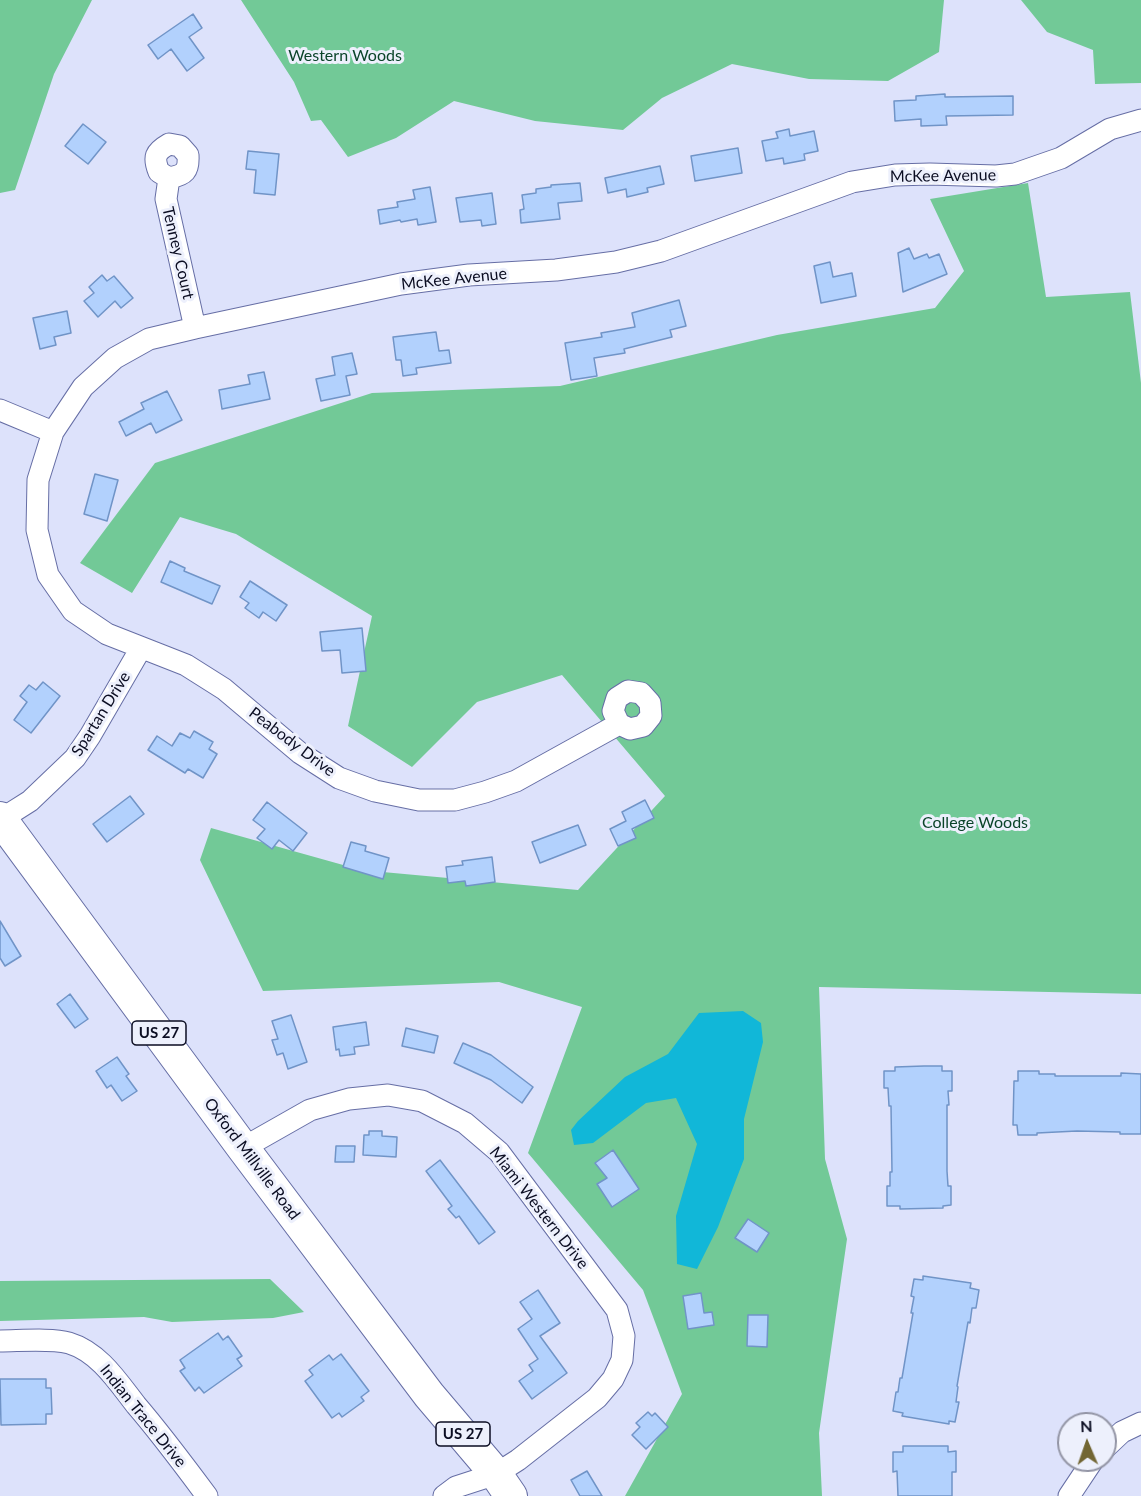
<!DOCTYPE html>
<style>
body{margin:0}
#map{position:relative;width:1141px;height:1496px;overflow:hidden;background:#dde2fb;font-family:Lato,sans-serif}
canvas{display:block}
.north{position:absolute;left:1057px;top:1412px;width:60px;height:60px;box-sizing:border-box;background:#edf0fc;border:2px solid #9395a5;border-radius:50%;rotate:358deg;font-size:16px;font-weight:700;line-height:24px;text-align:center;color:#0b0d22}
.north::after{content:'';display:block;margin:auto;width:21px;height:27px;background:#726633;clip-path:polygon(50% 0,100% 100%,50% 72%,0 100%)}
</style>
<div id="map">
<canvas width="1141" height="1496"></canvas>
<div class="north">N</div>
</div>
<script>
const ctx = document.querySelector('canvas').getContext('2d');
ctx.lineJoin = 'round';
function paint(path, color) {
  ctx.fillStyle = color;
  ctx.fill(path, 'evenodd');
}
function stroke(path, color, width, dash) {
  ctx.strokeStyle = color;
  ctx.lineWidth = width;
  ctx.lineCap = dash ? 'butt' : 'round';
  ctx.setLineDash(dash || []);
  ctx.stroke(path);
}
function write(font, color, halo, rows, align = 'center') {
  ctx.font = font + ' Lato,sans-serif';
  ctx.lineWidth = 6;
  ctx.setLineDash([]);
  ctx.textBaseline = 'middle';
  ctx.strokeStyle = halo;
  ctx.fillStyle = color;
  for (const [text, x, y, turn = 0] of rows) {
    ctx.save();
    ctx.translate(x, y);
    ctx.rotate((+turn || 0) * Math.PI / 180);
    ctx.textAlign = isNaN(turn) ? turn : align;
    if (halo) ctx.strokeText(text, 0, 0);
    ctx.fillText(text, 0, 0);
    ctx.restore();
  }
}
const green = new Path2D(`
 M0,0H92L54,74L15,190L0,193Z
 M241,0H944L939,52L888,81L809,79L732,64L662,98L623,130L535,121L454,101L396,138L348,157L321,120L311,121L294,82Z
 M1021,0H1141V83L1095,84L1093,50L1047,32Z
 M1028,183L1046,297L1130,292L1141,383V994L819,987L825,1159L847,1239L819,1433L822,1496H625L682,1394L643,1290L528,1153L582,1007L499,982L263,991L200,860L211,828L361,870L578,890L665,796L562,675L477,702L412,767L348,726L372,616L236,534L180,517L132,593L80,563L155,463L372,393L560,386L777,335L935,308L964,271L930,199Z
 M270,1279L304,1312L273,1318L172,1322L144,1317L0,1321V1281Z`);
const water = new Path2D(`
 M743,1011L761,1023L763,1042L744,1119V1159L718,1227L697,1269L677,1264L676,1216L697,1144L676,1098L646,1103L593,1143L574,1145L571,1130L578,1121L625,1077L668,1054L699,1013Z`);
const building = new Path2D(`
 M193,14L202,28L189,37L204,58L187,71L171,49L158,59L148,45Z
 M945,94V97L1013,96V115L946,116L947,125L921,126V119L895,121L894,101L916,100V96Z
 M83,124L106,142L88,164L65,146Z
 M789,129L790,136L814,131L818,151L804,154L805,160L784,164L783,158L766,161L762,141L778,138L776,132Z
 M738,148L742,173L695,181L691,156Z
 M248,151L279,154L275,195L254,193L256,170L246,169Z
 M660,166L664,184L647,188L648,192L627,197L626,189L608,193L605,178Z
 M580,183L582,201L558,203L560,219L521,223L520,210L524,209L522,195L536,193V189L551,187V185Z
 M430,187L436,222L418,225L417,219L401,222L400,220L380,224L378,210L398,207L397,202L415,199L413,190Z
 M492,193L496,224L482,226L481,220L460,222L456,198Z
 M909,248L914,259L927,254L929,258L939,254L947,274L903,292L898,253Z
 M830,262L833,277L852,273L856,296L821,303L814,266Z
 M102,275L107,281L114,276L133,298L121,308L115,301L98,317L84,301L94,293L89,287Z
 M679,300L686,326L670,330L672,337L624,349L625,353L594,358L597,376L571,380L565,343L602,337L601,333L635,327L632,313Z
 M67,311L71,333L54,337L56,345L40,349L33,318Z
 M436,332L439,351L449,350L451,363L416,368L417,374L403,376L401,360H396L393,337Z
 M352,353L357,374L346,376L350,395L321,401L316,379L335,375L332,357Z
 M264,372L270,399L222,409L219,390L250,384L248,375Z
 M167,391L182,420L156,433L151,423L126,436L119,422L144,409L141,403Z
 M95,474L118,480L107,521L84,514Z
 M170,561L185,568L184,571L220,586L212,604L161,582Z
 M250,581L287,605L276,621L263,612L259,618L245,608L249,603L240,597Z
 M362,628L366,671L342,673L340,650L322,651L320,632Z
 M43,682L60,696L31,733L14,720L27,702L20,696L29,685L36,690Z
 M194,731L213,742L209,749L217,754L203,778L188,769L185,773L148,750L157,736L172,746L180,733L190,738Z
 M130,796L144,814L107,842L93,824Z
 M645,800L654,818L632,829L636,838L618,846L610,829L626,821L622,812Z
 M267,802L307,833L293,851L279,840L272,849L257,838L265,829L253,820Z
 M578,825L586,845L540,863L532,842Z
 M351,842L366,846L365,851L389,858L383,879L343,867Z
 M492,857L495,882L466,886L465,881L448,883L446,867L463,865L462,861Z
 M0,921L21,956L5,966L0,958Z
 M70,994L88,1019L75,1028L57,1004Z
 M291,1015L307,1062L288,1069L283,1053L277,1055L272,1040L278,1039L272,1021Z
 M366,1022L369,1045L354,1047L355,1054L340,1056L339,1049L336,1050L333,1027Z
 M406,1028L438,1036L434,1053L402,1046Z
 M463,1043L491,1055L533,1087L522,1103L491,1080L454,1063Z
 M117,1057L129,1074L126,1076L137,1091L122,1101L111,1085L107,1088L96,1071Z
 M924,1066H942V1071H952V1091H948L949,1105H947V1171L948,1186H951V1205L943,1206V1208L900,1209V1206H887V1186H890V1172H892L891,1106H889L888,1088H884V1071H895V1067Z
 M1018,1071H1039V1074H1055V1076H1121V1073L1141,1074V1134H1120V1132L1077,1131L1037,1133V1135H1018L1017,1125H1013L1014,1081H1018Z
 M369,1131H382V1136L397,1137L396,1157L363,1155L364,1135H369Z
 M336,1146H355L354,1162H335Z
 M613,1150L639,1189L612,1207L597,1184L607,1178L595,1163Z
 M440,1160L495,1232L479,1244L459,1216L456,1218L448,1209L452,1206L426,1171Z
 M748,1219L769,1233L757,1252L735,1238Z
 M923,1276L971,1283L970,1288L979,1290L976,1308H972L970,1323L968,1322L957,1386L958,1387L956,1402H959L955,1422L949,1421V1424L902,1416L903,1413L893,1411L896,1392H898L900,1378H902L913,1313H911L914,1297L911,1296L914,1279L923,1280Z
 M538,1290L560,1323L540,1336L567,1373L532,1399L519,1381L533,1371L529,1365L538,1359L518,1329L532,1319L520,1302Z
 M701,1293L704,1313L712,1312L714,1325L688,1329L683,1296Z
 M748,1315H768L767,1347L747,1346Z
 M218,1333L223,1340L228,1336L242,1356L237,1359L242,1366L204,1393L199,1387L195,1391L180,1371L185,1368L180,1360Z
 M341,1354L369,1391L361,1397L364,1401L342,1417L339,1413L332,1418L305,1381L313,1375L309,1370L329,1355L333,1360Z
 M0,1379H46V1388H51L52,1414H46V1424L1,1425Z
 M648,1412L652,1416L655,1413L668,1427L646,1449L632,1435L640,1427L636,1423Z
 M903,1446H948V1452L956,1451V1472H952V1496H898L897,1471L893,1472V1452H903Z
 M587,1471L602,1496H580L571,1480Z`);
const minor = new Path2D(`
 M169,178L159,172C153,157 155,152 169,144L180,146L188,155C189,171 185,175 169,178L166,199L195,328
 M0,410L53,432
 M619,724L613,711L617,698L628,691L641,693L650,703L651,716L643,726L630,729L619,724L516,781L485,792L455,800H419L375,791L339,778L300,753L224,689L186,665L107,634L73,611L48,575L37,530L38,480L53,432L83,387L115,358L149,339L195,328L401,284L469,275L556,270L616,262L661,251L852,182L895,175L930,174L996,176L1015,174L1061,158L1110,129L1141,120
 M0,820L30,801L75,758L90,736L141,648
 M243,1148L310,1110L349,1099L388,1095L422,1101L465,1123L499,1152L617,1310L624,1336L622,1360L613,1379L597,1398L518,1460L496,1474L456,1487L444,1496
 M0,1341C19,1341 51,1338 69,1343C99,1352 118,1382 136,1405C161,1434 184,1465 207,1496
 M1105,1448L1122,1432L1141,1423
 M1069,1496L1093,1460`);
const highway = new Path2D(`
 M0,818L243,1148L429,1395L496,1474L511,1496`);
const shields = [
 [159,1033,54],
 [463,1434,54]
];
const shieldNames = [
 ["US 27",159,1033],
 ["US 27",463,1434]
];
const parkNames = [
 ["Western Woods",345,56],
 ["College Woods",975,823]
];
const streetNames = [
 ["McKee Avenue",943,176,-1],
 ["Tenney Court",178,253,77],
 ["McKee Avenue",454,279,-6],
 ["Spartan Drive",101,714,-58],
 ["Peabody Drive",292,742,37],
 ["Oxford Millville Road",252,1159,53],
 ["Miami Western Drive",539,1208,52],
 ["Indian Trace Drive",143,1416,51]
];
paint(green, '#72c997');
paint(water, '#11b7d8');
paint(building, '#b2d1fd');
stroke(building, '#7094c7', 1.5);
stroke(minor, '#666ea5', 23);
stroke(highway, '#666ea5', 34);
stroke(minor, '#fff', 21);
stroke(highway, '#fff', 32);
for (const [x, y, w] of shields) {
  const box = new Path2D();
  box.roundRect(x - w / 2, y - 12, w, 24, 4.5);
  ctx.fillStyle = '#edf0fc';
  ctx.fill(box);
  stroke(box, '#0b0d22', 1.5);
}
write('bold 15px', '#0b0d22', null, shieldNames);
write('16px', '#0a4429', '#edf0fc', parkNames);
write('16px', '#0b0d22', '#edf0fc', streetNames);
</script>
